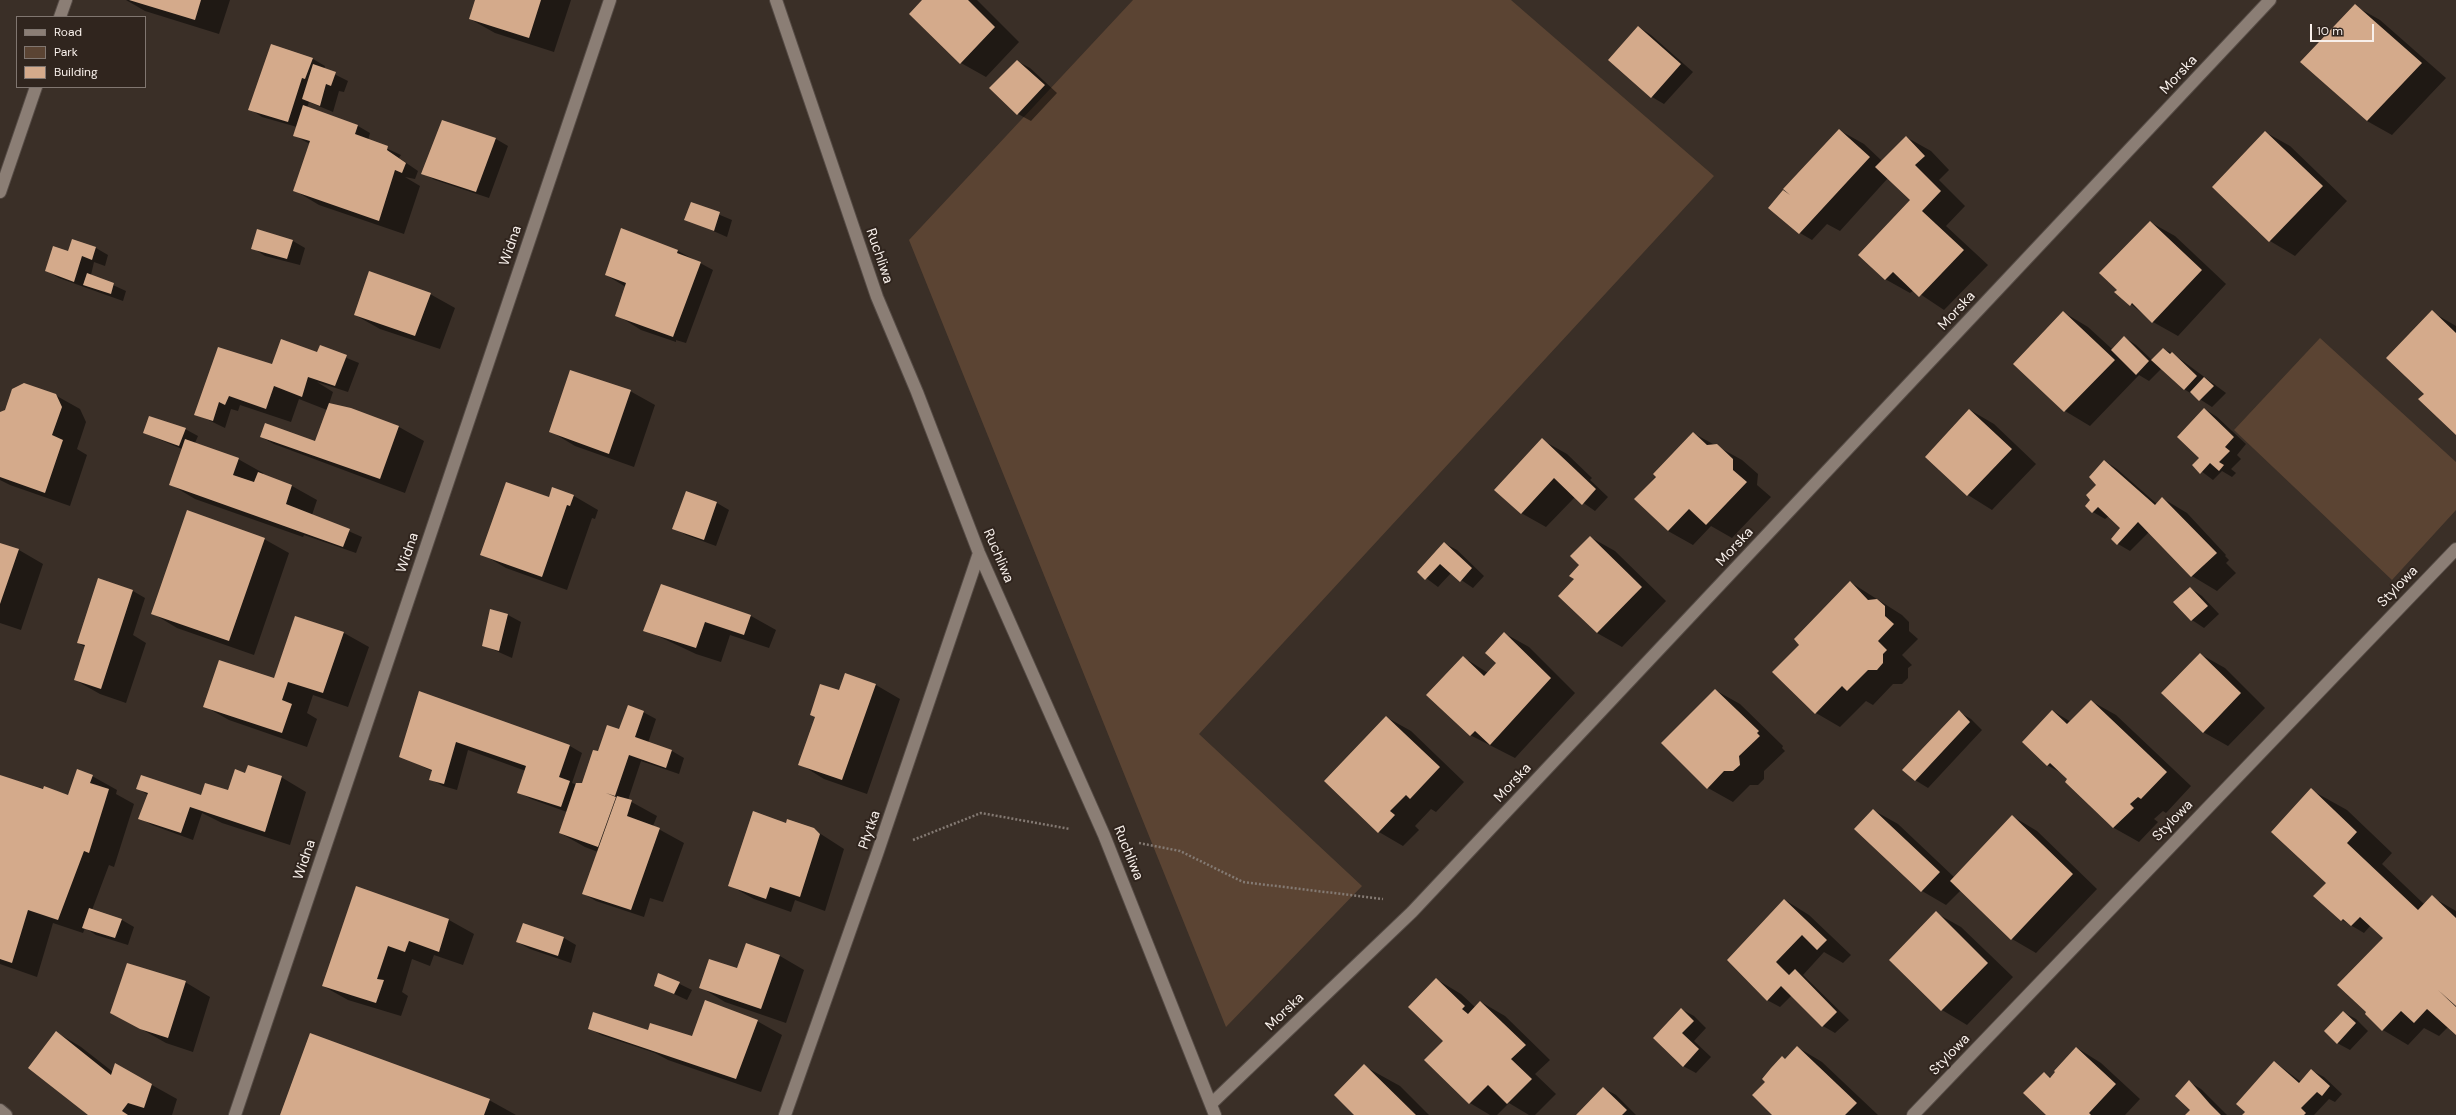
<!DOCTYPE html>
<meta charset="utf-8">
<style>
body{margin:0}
#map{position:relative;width:2456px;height:1115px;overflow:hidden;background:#3a2f27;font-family:"DM Sans",sans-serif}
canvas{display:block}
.legend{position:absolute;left:16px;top:16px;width:130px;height:72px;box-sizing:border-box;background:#30251e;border:1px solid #807670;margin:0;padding:5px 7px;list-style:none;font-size:12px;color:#f8f0eb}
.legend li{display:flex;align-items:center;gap:8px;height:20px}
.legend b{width:20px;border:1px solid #807670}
.scale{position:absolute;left:2310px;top:24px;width:64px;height:18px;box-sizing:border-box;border:2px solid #f8f0eb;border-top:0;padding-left:5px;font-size:12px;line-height:14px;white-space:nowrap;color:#f8f0eb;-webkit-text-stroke:3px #30251e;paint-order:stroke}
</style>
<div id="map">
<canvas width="2456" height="1115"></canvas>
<ul class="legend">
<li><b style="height:5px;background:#8b7e75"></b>Road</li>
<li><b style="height:11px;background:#5b4433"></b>Park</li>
<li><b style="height:11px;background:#d4aa8b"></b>Building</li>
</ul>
<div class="scale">10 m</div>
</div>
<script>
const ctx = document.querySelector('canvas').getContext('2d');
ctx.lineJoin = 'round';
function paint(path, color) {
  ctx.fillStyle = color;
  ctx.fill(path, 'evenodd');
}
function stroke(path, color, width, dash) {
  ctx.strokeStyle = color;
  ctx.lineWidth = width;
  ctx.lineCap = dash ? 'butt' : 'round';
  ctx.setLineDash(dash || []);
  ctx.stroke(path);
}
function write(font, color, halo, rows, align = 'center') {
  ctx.font = font + ' "DM Sans",sans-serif';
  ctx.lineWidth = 4;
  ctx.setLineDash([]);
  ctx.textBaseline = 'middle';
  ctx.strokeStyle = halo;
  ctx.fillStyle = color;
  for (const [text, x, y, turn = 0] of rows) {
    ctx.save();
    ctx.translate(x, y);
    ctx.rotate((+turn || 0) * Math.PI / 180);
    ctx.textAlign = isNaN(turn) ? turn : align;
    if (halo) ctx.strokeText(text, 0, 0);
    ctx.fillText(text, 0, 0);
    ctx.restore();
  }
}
const green = new Path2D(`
 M1133,0H1511L1714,176L1199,734L1362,886L1226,1027L909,240Z
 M2320,338L2456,462V510L2392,580L2234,430Z`);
const shadow = new Path2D(`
 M126,0H230L219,34L145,11Z
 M476,0H571L554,52L495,33L470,19Z
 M924,0H977L1019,42L986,77L961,63Z
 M2355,6L2380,20L2446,78L2392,135L2367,121L2301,62Z
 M1639,27L1651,35L1693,72L1664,104L1652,97L1610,60Z
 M271,45L313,59L325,66L324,69L348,81L344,92L339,91L333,112L309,102L307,108L358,126L370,133L368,140L401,155L399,158L418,171L415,179L405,177L420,186L404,234L319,205L294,190L310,144L295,136L297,127L262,117L250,109Z
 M1017,61L1030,68L1057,93L1031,121L1018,114L991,88Z
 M443,122L496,139L508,146L489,198L435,180L422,173Z
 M1839,130L1864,144L1882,161L1906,137L1931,151L1949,170L1939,180L1965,206L1946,226L1988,265L1944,310L1914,290L1910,293L1885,279L1912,200L1888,178L1840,231L1827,224L1812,240L1800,233L1770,207L1790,195Z
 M2265,132L2290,146L2347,201L2295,256L2270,241L2213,187Z
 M691,203L732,220L727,237L686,219Z
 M2150,222L2175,236L2226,284L2178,336L2153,322L2116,292Z
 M622,229L678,251L713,270L686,343L676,340V342L641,330L617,315L626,287L606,275Z
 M72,240L96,248L108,255L105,266L94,262L91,275L126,291L123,301L59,278L47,271L68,253Z
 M293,241L305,248L300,265L265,256L253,248Z
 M430,294L455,308L440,349L380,329L355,315Z
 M2063,312L2088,327L2112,349L2124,337L2136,345L2152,360L2163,349L2172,353L2226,393L2212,407L2184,389L2162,368L2149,381L2139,375L2090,426L2065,411L2014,364Z
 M2432,312L2456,326V433L2425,393Z
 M320,347L359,363L348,392L317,382L333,392L329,404L351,409L399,427L424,441L405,493L274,444L261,437L316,442L327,410L299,399L291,422L240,405L238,411L231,409L225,428L196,414L278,368L318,353Z
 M630,391L655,405L634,467L575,446L550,431Z
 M55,395L80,409L86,422L77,449L87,455L70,506L10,485L0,480V414Z
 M2205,409L2217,417L2246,444L2237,455L2241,459L2231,469L2236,473L2232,477L2222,471L2213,480L2193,465L2201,458Z
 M1970,410L1994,424L2036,464L1992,510L1968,495Z
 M185,429L198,436L195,443L238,459L263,473V475L292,486L317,500L312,515L362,537L356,553L304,535L303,537L195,499L170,484L182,449L144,433Z
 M1693,433L1742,460L1758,474L1757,485L1771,497L1732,538L1711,526L1693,545L1668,531L1636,499Z
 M1542,440L1567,454L1592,478L1590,480L1608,497L1595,511L1575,497L1546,527L1521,513Z
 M2105,461L2117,469L2157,504L2162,498L2187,513L2226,555L2225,556L2229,560L2226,563L2236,573L2217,591L2192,576L2149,532L2130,551L2118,544L2121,528L2109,516L2105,519L2093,512L2092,500Z
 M686,492L717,503L729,510L716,546L686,535L674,528Z
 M574,496L598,510L595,519L592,518L567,590L506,568L482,554L549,498Z
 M1590,537L1615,551L1666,601L1622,647L1597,633L1575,579Z
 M264,539L289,553L254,655L177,628L152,613Z
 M1444,543L1457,550L1484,576L1473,588L1451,573L1438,587L1418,572Z
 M0,544L19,550L43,564L21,630L0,623Z
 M1850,582L1902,615L1909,622V631L1918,639L1902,655L1912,665L1908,668V678L1902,684H1893L1873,705L1866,701L1840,727L1816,713L1801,645Z
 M2190,588L2202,596L2219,614L2204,628L2192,620L2174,602Z
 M133,591L145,598L133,635L146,643L126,703L100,694L75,680L85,647L78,643Z
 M686,593L751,616L776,630L769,648L730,635L721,662L696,654L645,630Z
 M491,610L508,615L521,622L512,658L483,645Z
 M295,617L344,633L369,647L348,707L313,695L307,713L317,719L307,747L229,720L204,706L274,679Z
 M1504,633L1529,647L1575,693L1515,758L1470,735L1463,657L1488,673L1497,663Z
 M2200,654L2225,668L2265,708L2228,746L2203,732Z
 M876,685L900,699L867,794L824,779L800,764L839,692Z
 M1715,690L1740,704L1783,746L1782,748L1785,751L1764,771V779L1758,785H1750L1733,802L1708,788Z
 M2091,701L2116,715L2191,786L2166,813L2163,811L2154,819L2158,822L2139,842L2114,828L2066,782L2068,779L2065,775L2047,765L2053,711L2071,722Z
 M643,712L656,719L648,743L672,751L684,758L679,774L641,761L628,800L657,816L653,826L684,843L663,902L650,898L644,917L596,901L584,894L598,852L585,847L560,833L567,812L531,799L518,792L526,771L468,750L457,790L443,786L430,779L432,771L400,756L409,725L518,728L570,746L582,753L572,783L592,790L599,753L620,730Z
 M1959,712L1971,719L1982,730L1928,788L1915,780Z
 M1386,717L1411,731L1464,782L1436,812L1431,809L1415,826L1419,830L1403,846L1379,832Z
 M0,776L69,796L92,776L117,790L116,794L134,804L114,867L109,865L92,910L122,920L134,927L128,945L96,935L85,928L83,933L53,923L37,977L0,964Z
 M281,777L306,792L290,845L222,823L202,813L193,840L152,825L139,818L148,795L137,788L201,796L229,792Z
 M2311,790L2347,810L2392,853L2382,864L2424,904L2432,897L2456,911V1034L2448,1027L2439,1036L2424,1028L2408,1045L2383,1030L2366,1013L2387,941L2371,925L2364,933L2342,920L2314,896L2327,884Z
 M1873,810L1898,824L1954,877L2012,816L2037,831L2097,889L2036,953L2012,939L1961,890L1946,905L1922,891Z
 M786,824L813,829L844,849L825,911L795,900L791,912L754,899L729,885Z
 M356,887L449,920L474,934L463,965L434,955L430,966L412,959L402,992L408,996L401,1016L348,1000L323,986Z
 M1785,900L1809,915L1851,955L1843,963L1824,952L1803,975L1849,1020L1835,1033L1823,1026L1792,995L1780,1007L1767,1000Z
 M1936,913L1961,927L2013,977L1967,1025L1942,1010L1890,960Z
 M523,924L564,938L576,945L571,963L530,949L517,942Z
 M780,956L804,970L786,1023L725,1002L700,987L738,969Z
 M659,974L692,990L687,1000L655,985Z
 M1436,979L1461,994L1475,1007L1481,1002L1505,1016L1550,1060L1535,1074L1556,1094L1535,1115H1529L1509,1103L1497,1115H1490L1470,1103L1425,1060L1444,1041Z
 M185,982L210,997L193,1052L166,1043L111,1012Z
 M1681,1009L1694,1016L1706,1028L1694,1041L1711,1057L1696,1073L1683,1066L1655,1038Z
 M2343,1012L2356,1019L2368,1031L2350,1050L2337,1043Z
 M757,1021L782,1035L761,1092L668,1060L655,1053L601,1035L589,1028L647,1031L692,1037Z
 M56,1032L81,1047L113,1072L116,1065L177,1099L172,1115H90Z
 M1797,1047L1822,1062L1878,1115H1774Z
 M2077,1048L2101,1063L2140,1099L2125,1115H2047L2044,1073L2052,1078Z
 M2275,1062L2301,1082L2311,1070L2324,1077L2342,1094L2335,1102L2329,1099L2314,1115H2243Z
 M1364,1066L1400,1086L1429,1115H1355Z
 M2189,1082L2201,1089L2227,1115H2187L2191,1110Z
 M1603,1088L1616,1095L1636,1115H1577Z
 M489,1100L516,1115H281Z`);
const building = new Path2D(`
 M129,0H201L195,20Z
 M475,0H541L529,38L469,19Z
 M922,0H968L995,27L960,64L909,14Z
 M2355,4L2422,63L2367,121L2300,62Z
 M1638,26L1681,64L1651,98L1608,60Z
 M271,44L313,58L305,79L302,78L288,122L248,110Z
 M1017,60L1045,85L1017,115L989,88Z
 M313,64L336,72L331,86L326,84L320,106L302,99Z
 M303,105L358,125L355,134L388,146L387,150L406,163L402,173L395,170L379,221L293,191L310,141L293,136Z
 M442,120L496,138L476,192L421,174Z
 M1839,129L1870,157L1799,234L1768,208L1783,190L1790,195L1783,189Z
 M2265,131L2323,186L2269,242L2212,187Z
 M1906,136L1925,156L1915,165L1941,191L1922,211L1964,250L1919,297L1893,272L1885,280L1858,255L1910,200L1875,167Z
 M691,202L720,212L714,231L684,220Z
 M2150,221L2202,270L2152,323L2132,303L2130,306L2114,292L2117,290L2099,273Z
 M621,228L678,250L677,253L701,262L673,337L615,316L626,283L605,275Z
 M257,229L293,240L287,259L251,249Z
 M72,239L96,247L92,260L82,256L74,282L45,271L53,246L68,251Z
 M369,271L431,293L415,336L354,315Z
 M87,273L114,283L111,294L83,285Z
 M2432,310L2456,333V435L2418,399L2424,394L2386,358Z
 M2063,311L2115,360L2064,412L2013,364Z
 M2124,336L2149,361L2136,375L2111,350Z
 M281,339L317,352L320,345L347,355L335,386L308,377L302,397L274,386L266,409L229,396L225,405L219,402L213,421L194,415L218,347L272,364Z
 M2163,348L2170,354L2172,352L2197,376L2184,390L2151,360Z
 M570,370L631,390L609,454L549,432Z
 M2204,377L2214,386L2199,401L2190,392Z
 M24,383L56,394L62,407L52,435L63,440L45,493L0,477V412L5,410L12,389Z
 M329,403L351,408L399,426L380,479L260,437L265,423L315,441Z
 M2204,408L2234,437L2225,447L2230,451L2219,462L2224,465L2219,471L2210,463L2200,474L2192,465L2199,458L2177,437Z
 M1969,409L2012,449L1967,496L1925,457Z
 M149,416L186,428L179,446L143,433Z
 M1693,432L1707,445L1717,444L1733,459V470L1747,482L1706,525L1689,509L1668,531L1634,499L1656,477L1653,474Z
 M1542,438L1596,489L1582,505L1554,478L1521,514L1494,490Z
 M185,439L239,458L233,475L254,482L258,472L292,485L286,504L350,529L343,547L169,485Z
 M2104,460L2155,505L2162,497L2217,553L2191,577L2138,522L2117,545L2111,539L2120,528L2098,507L2092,513L2085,506L2090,500L2086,495L2096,485L2089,477Z
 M506,482L549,497L552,487L574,495L570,506L567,505L542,577L480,555Z
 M686,491L717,502L704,540L672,529Z
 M187,510L265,538L229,641L151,614Z
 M1590,536L1642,587L1597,633L1558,596L1574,579L1569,576L1579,565L1570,556Z
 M1444,542L1472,568L1460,582L1440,564L1425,580L1417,572Z
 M0,543L19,549L0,604Z
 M98,578L133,590L101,689L74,680L85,645L77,643Z
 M1850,581L1868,600L1877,599L1885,606V616L1894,624L1878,641L1887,650L1883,654V663L1877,670H1868L1847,691L1842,686L1815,714L1772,672L1799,645L1794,639Z
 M661,584L751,615L744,635L705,622L696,648L643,631Z
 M2190,587L2208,606L2191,621L2173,602Z
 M490,609L508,614L499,651L482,646Z
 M295,616L344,632L323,693L288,682L282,700L292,704L282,733L203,707L219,660L274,678Z
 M1504,632L1551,678L1490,745L1475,731L1470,736L1426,695L1463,656L1484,676L1496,663L1485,653Z
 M2200,653L2241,693L2203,733L2161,693Z
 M845,673L876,684L842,780L798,765L815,717L810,715L820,684L839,690Z
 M1715,689L1759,731L1757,733L1760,736L1739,756L1740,765L1733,771H1724L1707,789L1661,743Z
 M419,691L570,745L559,777L570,781L561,807L517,793L526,766L456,742L444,784L429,780L432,770L399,757Z
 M2091,700L2167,772L2141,799L2138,797L2130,804L2134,808L2113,828L2065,782L2067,779L2050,763L2047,766L2022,742L2052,710L2067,724Z
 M628,705L644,711L635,737L672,750L666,768L629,755L615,796L606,793L616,797L598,847L559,833L576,783H582L593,750L598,751L607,725L619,729Z
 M1959,710L1970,722L1915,781L1902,770Z
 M1386,716L1440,767L1410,799L1406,795L1390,811L1395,815L1378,833L1324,781Z
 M248,765L282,776L265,832L190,807L181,833L138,819L148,793L136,789L141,775L201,795L205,783L228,790L235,769L245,773Z
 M77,769L93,775L90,783L109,789L89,853L84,851L58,920L28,910L12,963L0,959V775L43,789L44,786L68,795Z
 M2311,788L2357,832L2347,843L2418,910L2432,895L2456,918V1006L2438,990L2456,1007V1035L2427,1009L2414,1023L2401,1011L2382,1031L2365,1014L2366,1012L2337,985L2383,938L2360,917L2351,926L2343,919L2341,921L2313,896L2326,883L2271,832Z
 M617,796L632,800L627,816L660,828L631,910L582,894Z
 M1873,809L1940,872L1921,892L1854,829Z
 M753,811L786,823L787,819L814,828L820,834L800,897L770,887L766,899L728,886Z
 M2012,815L2073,874L2011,940L1950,881Z
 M356,886L449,919L439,952L409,941L405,952L388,946L377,979L384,980L376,1003L322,986Z
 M1784,899L1827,940L1817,950L1802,935L1776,962L1789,975L1795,969L1837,1012L1822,1027L1781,986L1767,1001L1727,960Z
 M89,908L122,919L115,938L82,928Z
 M1936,911L1988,963L1941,1011L1889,960Z
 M523,923L564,937L558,956L516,942Z
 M746,943L780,955L761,1009L699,988L709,959L737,968Z
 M127,963L186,981L168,1038L140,1029L110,1013Z
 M658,973L680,982L674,994L654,986Z
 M1436,978L1465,1006L1462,1009L1468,1014L1480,1001L1526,1045L1511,1059L1532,1079L1507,1104L1488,1085L1469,1104L1424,1060L1443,1041L1408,1007Z
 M705,1000L758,1020L736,1079L588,1029L593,1012L648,1030L650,1023L692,1036Z
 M1681,1008L1694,1021L1682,1033L1699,1049L1683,1067L1653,1038Z
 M2343,1011L2356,1023L2337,1044L2324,1031Z
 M56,1031L111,1075L115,1063L152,1084L144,1108L128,1103L122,1111L128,1115H88L28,1068Z
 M310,1033L490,1099L484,1115H280Z
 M1797,1046L1857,1103L1845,1115H1772L1752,1095L1765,1082L1762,1079L1771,1068L1782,1056L1785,1059Z
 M2076,1047L2116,1084L2089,1113L2091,1115H2046L2023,1093L2044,1072L2050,1078L2055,1072L2054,1071Z
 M2274,1061L2299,1083L2311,1069L2330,1086L2322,1096L2317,1092L2301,1108L2306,1113L2304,1115H2242L2245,1112L2236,1104Z
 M1364,1064L1416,1115H1354L1334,1095Z
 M2189,1080L2210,1104L2221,1115H2185L2190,1110L2175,1096Z
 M1603,1087L1627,1110L1622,1115H1576Z`);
const path = new Path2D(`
 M913,840L981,813L1070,829
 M1139,843L1180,851L1243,882L1383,899`);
const street = new Path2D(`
 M776,0L877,297L917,392L979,553L1104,835L1215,1115
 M60,17L66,0
 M0,192L36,87
 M1211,1104L1412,912L2270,0
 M0,1110L6,1115
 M235,1115L610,0
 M785,1115L877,854L979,553
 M1913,1115L2456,549`);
const streetNames = [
 ["Morska",2179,75,-47],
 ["Widna",511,246,-71],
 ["Ruchliwa",879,256,71],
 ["Morska",1957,311,-47],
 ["Morska",1735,547,-47],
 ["Widna",408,553,-71],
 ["Ruchliwa",998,556,67],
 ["Stylowa",2398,587,-46],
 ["Morska",1513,783,-47],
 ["Stylowa",2173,821,-46],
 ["Płytka",870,830,-71],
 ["Ruchliwa",1128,853,68],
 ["Widna",305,860,-71],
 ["Morska",1285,1012,-44],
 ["Stylowa",1950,1055,-46]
];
paint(green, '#5b4433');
paint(shadow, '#0007');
paint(building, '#d4aa8b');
stroke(street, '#554b45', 14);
stroke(path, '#847a73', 2.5, [2, 2]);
stroke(street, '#8b7e75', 12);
write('14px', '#f8f0eb', '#30251e', streetNames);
</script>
